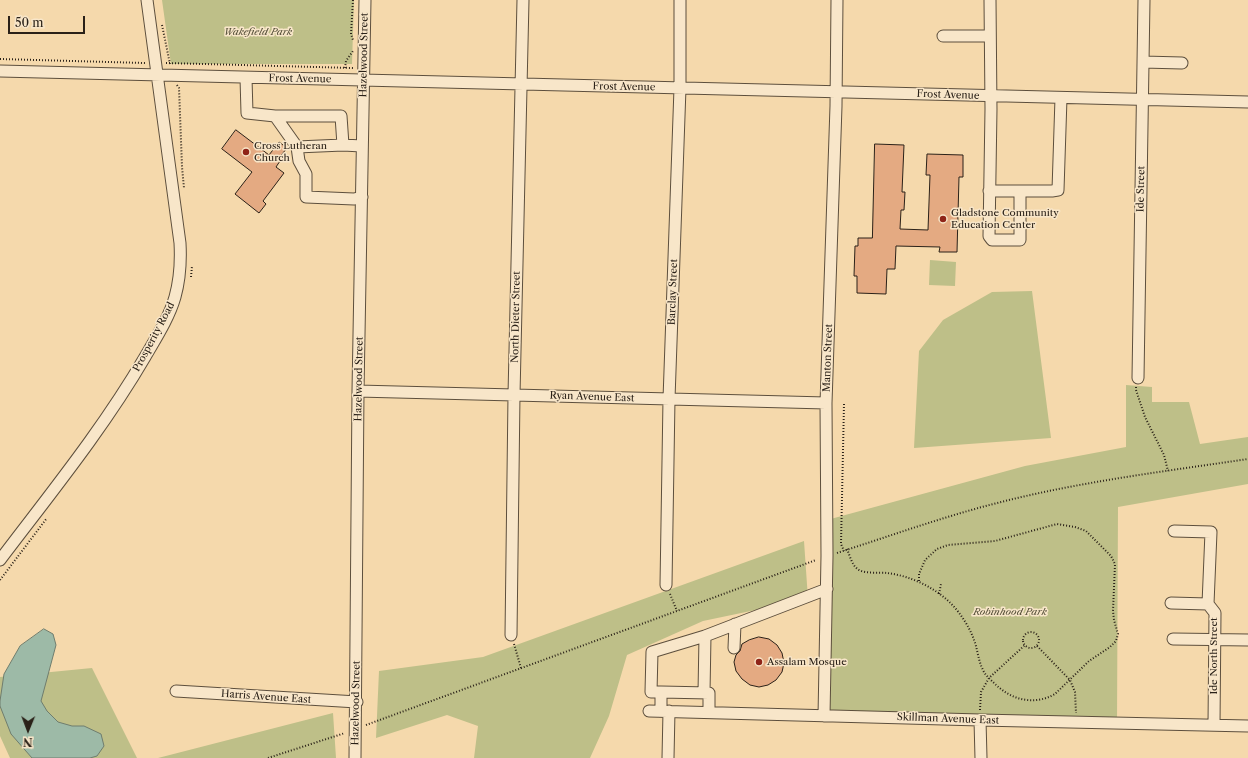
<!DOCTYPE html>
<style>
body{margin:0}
#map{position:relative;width:1248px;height:758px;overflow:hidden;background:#f5d9ac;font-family:"Libre Caslon Text",serif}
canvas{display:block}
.north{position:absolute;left:8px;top:710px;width:40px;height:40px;-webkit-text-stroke:3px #f8e6c9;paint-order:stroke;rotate:181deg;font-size:11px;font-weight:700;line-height:16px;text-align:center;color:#2a2118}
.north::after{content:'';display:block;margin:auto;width:14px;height:18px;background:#2a2118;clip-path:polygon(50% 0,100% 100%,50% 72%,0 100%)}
.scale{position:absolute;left:8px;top:16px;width:77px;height:18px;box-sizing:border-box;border:2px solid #2a2118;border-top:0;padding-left:5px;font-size:12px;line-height:14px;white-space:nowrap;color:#2a2118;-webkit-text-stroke:3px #f8e6c9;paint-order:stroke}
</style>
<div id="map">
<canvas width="1248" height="758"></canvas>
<div class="north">N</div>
<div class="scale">50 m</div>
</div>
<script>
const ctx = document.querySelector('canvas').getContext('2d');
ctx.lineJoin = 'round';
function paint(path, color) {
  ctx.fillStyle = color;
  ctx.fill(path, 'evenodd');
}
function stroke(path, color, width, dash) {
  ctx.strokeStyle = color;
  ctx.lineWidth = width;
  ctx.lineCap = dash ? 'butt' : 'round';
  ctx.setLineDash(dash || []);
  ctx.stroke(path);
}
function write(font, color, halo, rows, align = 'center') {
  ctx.font = font + ' "Libre Caslon Text",serif';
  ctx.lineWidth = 3;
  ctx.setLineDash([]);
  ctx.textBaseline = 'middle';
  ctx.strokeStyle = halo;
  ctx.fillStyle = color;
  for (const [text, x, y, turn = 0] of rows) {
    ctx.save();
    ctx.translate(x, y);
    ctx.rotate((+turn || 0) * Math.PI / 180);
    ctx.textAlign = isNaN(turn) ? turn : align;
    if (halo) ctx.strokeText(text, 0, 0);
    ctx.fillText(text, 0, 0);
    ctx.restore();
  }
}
const green = new Path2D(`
 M162,0H354L352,64H171Z
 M930,260L956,262L955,286L929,285Z
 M1032,291L1051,438L914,448L919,351L943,320L992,292Z
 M1126,385L1152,387V402H1189L1200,444L1248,437V484L1118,507L1117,723L824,716L827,520L1025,466L1126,447Z
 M804,541L808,599L703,621L627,655L609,716L590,758H474L478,726L447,715L376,738L379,671L483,657Z
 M92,668L137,758H10L0,736V677Z
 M333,713L336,758H158Z`);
const water = new Path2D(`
 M44,629L53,634L56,645L41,701L47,711L58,722L72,726H84L101,734L104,746L97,756L90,758H32L11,734L0,706V701L4,674L20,646Z`);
const building = new Path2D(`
 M236,130L269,155L279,142L287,148L278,159L280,161L276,167L284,173L263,201L266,204L259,213L235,194L252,172L222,149Z
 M875,144L904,145L902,192H905L904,210H901L900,229L928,230L930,175H926L927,154L963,155V177H959L957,252H939L940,247L896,246L895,269H887L886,294L857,293V276H854L855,246H858V238H872Z
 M759,637L769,639L777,645L782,653L784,663L782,672L776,680L768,685L759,687L750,685L742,679L736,671L734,662L736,655L740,651L742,644L749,640Z`);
const path = new Path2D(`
 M353,0L351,34L353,40
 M162,25L170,64
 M0,59L145,63
 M166,63L353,68
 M345,68L346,61L353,51
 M177,85L179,88L182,167L184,188
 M191,277L192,266
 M1136,387V390L1145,417L1164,455L1168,471
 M844,404L841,544L844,551
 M847,549C850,556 852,566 859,570C867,574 879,572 887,573C912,576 939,589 956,609C965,620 972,632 976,646C978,654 979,662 983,670C985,675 990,679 994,683C1011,700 1034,706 1055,694L1089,661L1110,647L1116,641L1118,634L1114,620L1113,611L1115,564L1111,556L1086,531L1075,527L1057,524L995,541L948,545L937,549L925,560L919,574V582
 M837,553C893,535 948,515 1005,501C1085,481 1167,471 1248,459
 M0,580L47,518
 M670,594L677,611
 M939,594L941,584
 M1023 640a8 8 0 1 1 16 0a8 8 0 1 1-16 0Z
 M514,644L521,668
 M1037,646L1070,680L1075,692L1076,713
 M980,710L981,692L989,678L1025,645
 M366,725L816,560
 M268,758L345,733`);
const minor = new Path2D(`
 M990,0L991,109L989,236L992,240H1020V191
 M943,36H989
 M1143,62L1182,63
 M0,71L1248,102
 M246,78L247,113L275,116L297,147L299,161L306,174V197L354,199L362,197
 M275,116H341L343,145L362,146
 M297,147L343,145
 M989,191H1052L1058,190L1061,98
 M1138,378L1144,0
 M358,391L826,403
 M1174,531L1211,532L1208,604L1215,613L1214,725
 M0,560C50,494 103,429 145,357C156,338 169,318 175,297C180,279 181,261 180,243L147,0
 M666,585L669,399L680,88V0
 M1171,603L1208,604
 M511,635L514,395L523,0
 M705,636L827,589
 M1173,639L1248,640
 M734,648L735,624
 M176,691L357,702
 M661,692H651L652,652L705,636L704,693
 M649,711L980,720L1248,726
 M661,711V692L709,693V712
 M824,716L827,556L826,403L836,106L837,0
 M980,720L981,758
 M355,758L358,391L365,0
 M668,758L669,711`);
const markers = [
 [246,152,4,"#8f2418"],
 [943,219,4,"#8f2418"],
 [759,662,4,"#8f2418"]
];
const parkNames = [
 ["Wakefield Park",258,32],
 ["Robinhood Park",1010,612]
];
const streetNames = [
 ["Hazelwood Street",364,55,-89],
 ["Frost Avenue",300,79,1],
 ["Frost Avenue",624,87,1],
 ["Frost Avenue",948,95,2],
 ["Ide Street",1141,189,-89],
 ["Barclay Street",673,292,-88],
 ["North Dieter Street",516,317,-89],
 ["Prosperity Road",154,337,-62],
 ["Manton Street",828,358,-88],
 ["Hazelwood Street",359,379,-89],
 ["Ryan Avenue East",592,397,2],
 ["Ide North Street",1214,656,-90],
 ["Harris Avenue East",266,697,4],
 ["Hazelwood Street",356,703,-89],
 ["Skillman Avenue East",948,719,2]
];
const poiNames = [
 ["Cross Lutheran",254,146],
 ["Church",254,158],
 ["Gladstone Community",951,213],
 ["Education Center",951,225],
 ["Assalam Mosque",767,662]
];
paint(green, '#bebf88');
paint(water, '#9dbaa7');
stroke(water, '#6f7d6e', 1);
paint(building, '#e4aa82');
stroke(building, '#2a2118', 1);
stroke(minor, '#5d4f3d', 13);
stroke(path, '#2a2118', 2, [1, 2]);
stroke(minor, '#f8e6c9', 11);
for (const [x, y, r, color] of markers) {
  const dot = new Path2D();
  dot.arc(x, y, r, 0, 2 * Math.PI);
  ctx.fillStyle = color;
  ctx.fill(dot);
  stroke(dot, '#f8e6c9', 1.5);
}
write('italic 10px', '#56503a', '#f8e6c9', parkNames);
write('10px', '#2a2118', '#f8e6c9', streetNames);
write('10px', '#2a2118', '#f8e6c9', poiNames, 'left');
</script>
